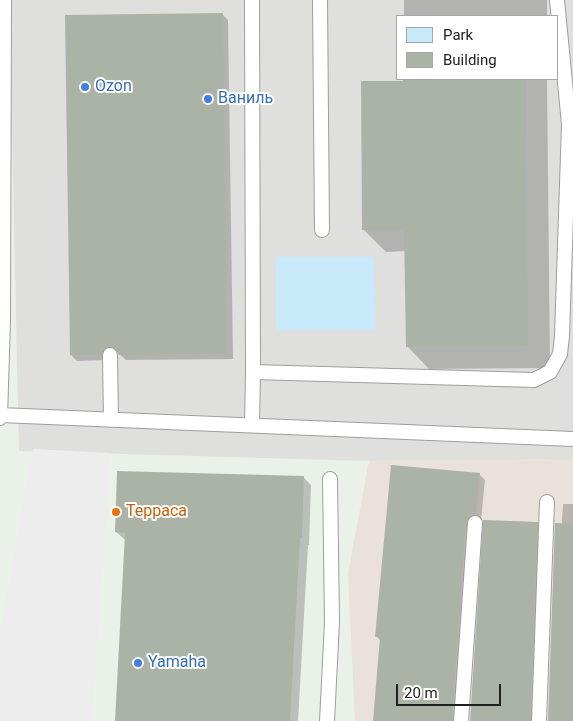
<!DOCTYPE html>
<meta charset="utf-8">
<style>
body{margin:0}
#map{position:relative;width:573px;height:721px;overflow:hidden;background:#e9f1e8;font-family:Roboto,sans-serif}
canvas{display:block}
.legend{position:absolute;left:396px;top:15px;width:162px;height:65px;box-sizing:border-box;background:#fff;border:1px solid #a6a6a6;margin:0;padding:6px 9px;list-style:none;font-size:15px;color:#212121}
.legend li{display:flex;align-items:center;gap:10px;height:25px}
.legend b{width:25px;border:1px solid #a6a6a6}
.scale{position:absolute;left:396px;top:684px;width:105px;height:22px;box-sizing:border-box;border:2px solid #212121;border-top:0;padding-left:6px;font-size:15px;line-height:18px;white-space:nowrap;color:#212121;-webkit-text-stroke:4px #fff;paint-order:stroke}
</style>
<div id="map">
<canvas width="573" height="721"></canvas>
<ul class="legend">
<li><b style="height:14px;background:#c7e9fa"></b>Park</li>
<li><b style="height:14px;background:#abb3a7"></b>Building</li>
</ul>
<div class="scale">20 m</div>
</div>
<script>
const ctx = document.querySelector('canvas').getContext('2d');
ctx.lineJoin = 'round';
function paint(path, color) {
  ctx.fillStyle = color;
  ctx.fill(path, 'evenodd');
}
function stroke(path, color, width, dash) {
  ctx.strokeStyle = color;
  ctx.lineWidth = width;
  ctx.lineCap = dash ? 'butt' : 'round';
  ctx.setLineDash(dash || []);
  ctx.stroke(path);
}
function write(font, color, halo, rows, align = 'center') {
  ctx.font = font + ' Roboto,sans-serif';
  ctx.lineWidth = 4;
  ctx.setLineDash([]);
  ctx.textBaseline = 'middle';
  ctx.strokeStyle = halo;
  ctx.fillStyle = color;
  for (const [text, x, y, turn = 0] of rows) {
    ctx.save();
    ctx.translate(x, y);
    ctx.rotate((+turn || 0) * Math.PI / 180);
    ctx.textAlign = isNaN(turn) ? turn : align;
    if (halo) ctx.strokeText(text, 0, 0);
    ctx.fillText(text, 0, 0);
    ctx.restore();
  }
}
const residential = new Path2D(`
 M9,0H573V460L369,461L19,451ZM397,16H557V79H397Z`);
const industrial = new Path2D(`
 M542,459L573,460V721H355L348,573L369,461Z`);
const park = new Path2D(`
 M276,257H374L375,330H276Z`);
const parking = new Path2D(`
 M33,449L110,453L92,721H0V633Z`);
const shadow = new Path2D(`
 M404,0H547V16H404Z
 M222,14L228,20L233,359L126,360L117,352L111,353L107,360L77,361L71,355Z
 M404,79H547L550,368L429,369L407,346L406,251L386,252L363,229Z
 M479,474L485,480L481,520L477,521L458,721H374L381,641L376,636Z
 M303,477L311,485L309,545H308L298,721H116L126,539H124L116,532Z
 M563,504H573V721H549Z
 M537,524L543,530L536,721H471Z`);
const building = new Path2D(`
 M223,13L227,353L119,355L117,350L110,346L105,348L101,355H70L65,15Z
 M403,79H526L528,346L406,347L404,229L362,230L361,81H403Z
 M391,465L480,473L476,514L471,515L466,522L452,721H373L380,637H375Z
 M117,471L304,476L302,538H300L290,721H115L125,533L115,532Z
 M483,520L538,522L530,721H470Z
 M555,523L573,524V721H548Z`);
const service = new Path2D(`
 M252,0L253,372
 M320,0L322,230
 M110,355L111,420
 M0,415L573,439
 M0,418L3,320L4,0
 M252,425L253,372L534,380L550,372L560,354L562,336L569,124L557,0
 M327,721L332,622L330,479
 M461,721L475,523
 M539,721L547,502`);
const markers = [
 [85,87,5,"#3f7fe0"],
 [208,99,5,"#3f7fe0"],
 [116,512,5,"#e8710a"],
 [138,663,5,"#3f7fe0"]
];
const shopNames = [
 ["Ozon",95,87],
 ["Ваниль",218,99],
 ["Yamaha",148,663]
];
const foodNames = [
 ["Терраса",126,512]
];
paint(residential, '#dfdfde');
paint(industrial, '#eae1da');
paint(park, '#c7e9fa');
paint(parking, '#ededed');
paint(shadow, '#0003');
paint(building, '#abb3a7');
stroke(service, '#9e9e9e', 16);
stroke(service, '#fff', 14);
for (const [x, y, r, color] of markers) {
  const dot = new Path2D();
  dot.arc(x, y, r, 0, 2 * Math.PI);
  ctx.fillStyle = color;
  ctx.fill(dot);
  stroke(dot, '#fff', 2);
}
write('16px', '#366cbe', '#fff', shopNames, 'left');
write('16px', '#c56008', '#fff', foodNames, 'left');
</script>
